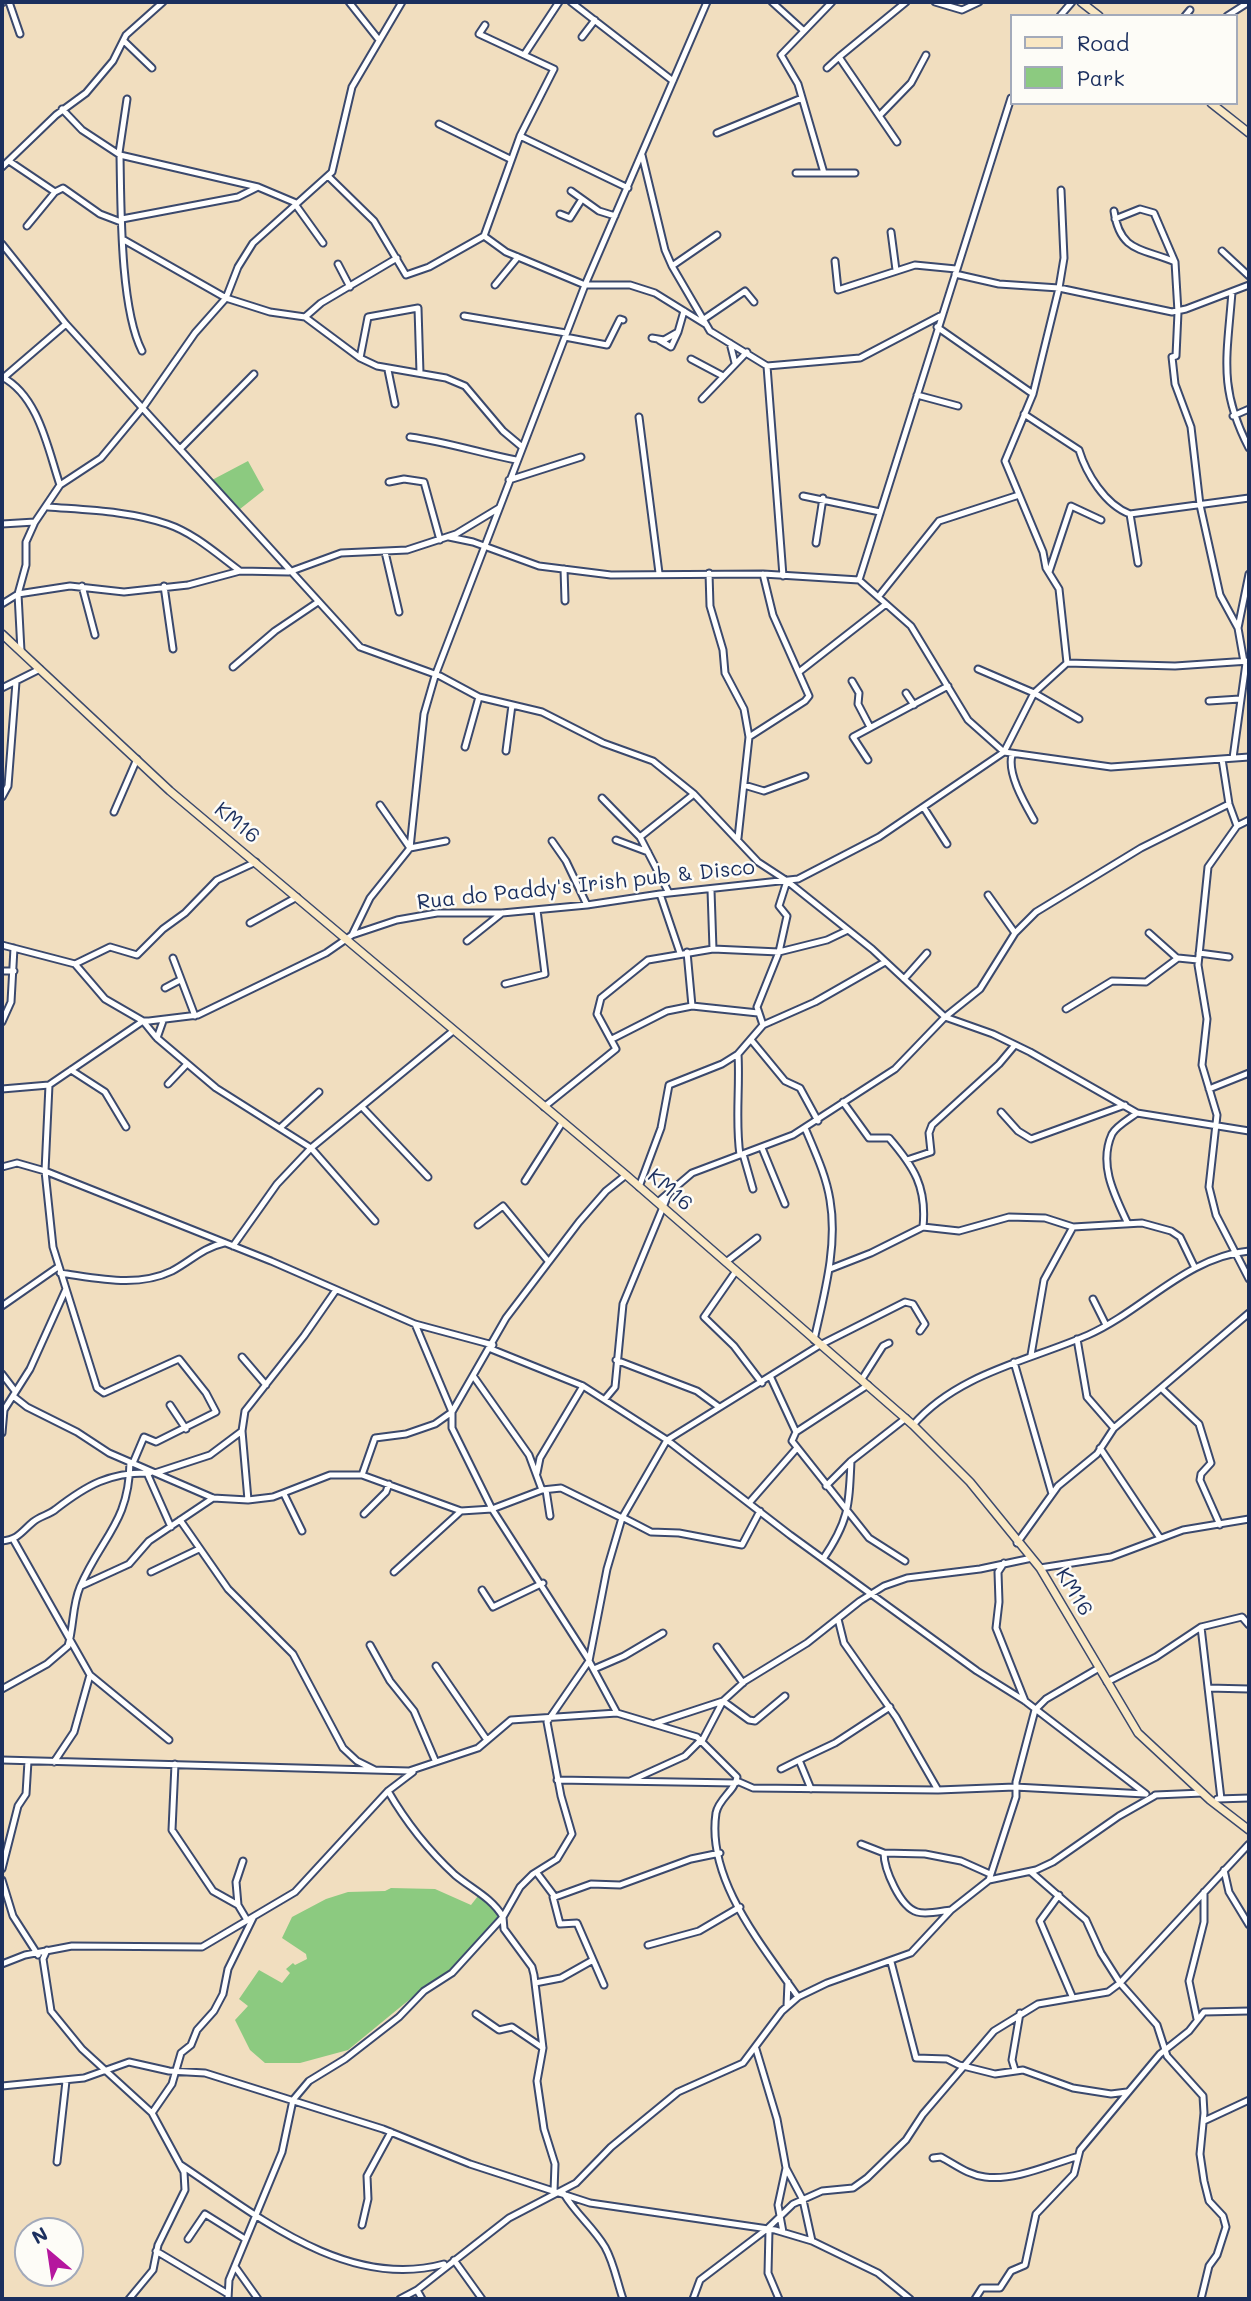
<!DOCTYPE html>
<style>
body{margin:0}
#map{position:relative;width:1251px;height:2301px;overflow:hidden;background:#f1debf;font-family:Mali,sans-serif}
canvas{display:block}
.frame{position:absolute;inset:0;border:4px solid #1b2f5e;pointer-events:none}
.legend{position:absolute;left:1010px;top:14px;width:228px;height:91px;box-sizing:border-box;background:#fdfcf7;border:2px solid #a3aaba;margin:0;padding:9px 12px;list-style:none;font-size:21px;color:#1b2f5e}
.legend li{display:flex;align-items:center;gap:14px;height:35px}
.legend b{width:35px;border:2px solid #a3aaba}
.north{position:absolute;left:14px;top:2217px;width:70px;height:70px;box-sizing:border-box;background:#fdfcf7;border:2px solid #a3aaba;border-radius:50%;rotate:331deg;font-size:19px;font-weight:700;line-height:28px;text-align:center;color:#1b2f5e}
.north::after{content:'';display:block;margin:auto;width:24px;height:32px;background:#b5179e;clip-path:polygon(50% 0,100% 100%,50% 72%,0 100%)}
</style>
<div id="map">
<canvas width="1251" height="2301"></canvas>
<div class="frame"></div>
<ul class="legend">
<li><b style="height:9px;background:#f9e7c3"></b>Road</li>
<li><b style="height:19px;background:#8cca80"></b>Park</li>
</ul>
<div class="north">N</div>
</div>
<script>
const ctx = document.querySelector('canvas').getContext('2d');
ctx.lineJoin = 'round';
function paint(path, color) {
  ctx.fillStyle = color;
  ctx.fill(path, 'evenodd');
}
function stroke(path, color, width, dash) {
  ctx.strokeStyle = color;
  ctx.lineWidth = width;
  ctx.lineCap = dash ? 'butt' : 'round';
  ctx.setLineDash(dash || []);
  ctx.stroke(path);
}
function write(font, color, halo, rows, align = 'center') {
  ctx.font = font + ' Mali,sans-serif';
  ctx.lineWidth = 5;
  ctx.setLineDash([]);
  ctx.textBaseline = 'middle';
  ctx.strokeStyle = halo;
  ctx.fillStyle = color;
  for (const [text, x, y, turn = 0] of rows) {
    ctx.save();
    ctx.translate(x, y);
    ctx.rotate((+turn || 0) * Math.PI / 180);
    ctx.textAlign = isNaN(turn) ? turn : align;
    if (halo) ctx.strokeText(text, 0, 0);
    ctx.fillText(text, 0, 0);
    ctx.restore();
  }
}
const green = new Path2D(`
 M248,461L264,490L240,509L212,480Z
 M391,1888L435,1889L471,1905L478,1896L490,1902L501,1917L439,1981L415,1995L348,2050L300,2063H265L250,2050L235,2020L248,2006L239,1999L259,1970L282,1983L290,1973L286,1969L293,1963L295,1965L307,1959L306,1954L282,1938L292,1917L326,1899L348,1892L385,1891Z`);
const street = new Path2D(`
 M9,2L20,34
 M349,2L379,40
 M571,2L673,81
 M772,2L804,31
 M935,2L962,10L979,2
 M2,3L3,2
 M1060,16L1072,2
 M1185,16L1190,10
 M1227,16L1249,2
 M582,37L595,20
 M124,41L152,68
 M524,55L559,2
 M827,68L839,57
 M62,109L82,130L120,155C121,206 120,308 142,351
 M880,115L911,83L926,55
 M439,124L510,159
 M717,133L802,98
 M520,136L628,188
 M897,142L839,57L906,2
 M119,153L127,99
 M120,155L258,187L296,203
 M642,155L665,250L672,266L710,331L767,366L860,358L940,316
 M9,161L55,192L63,188L100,214L121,222
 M2,167L56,115L86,93L113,61L126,35L163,2
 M796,173H824L798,84L781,55L832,2
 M824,173H855
 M329,177L374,221L406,275L429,267L484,236L520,136L554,69L479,34L485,25
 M1061,190L1064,258L1059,288L1033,394L1005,461L1043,552L1046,568L1059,589L1067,663
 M571,191L599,211L615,216
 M295,204L323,243
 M1114,211C1120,253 1143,248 1175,262L1178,312L1176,356L1172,357L1175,384L1191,427L1200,505L1220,595L1238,628L1244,662
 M560,214L570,218L582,199
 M122,219L238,197L258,187
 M1115,219L1140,209L1154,213L1175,262
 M27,226L55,192
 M891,232L896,270
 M484,236L506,252L585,285H630L655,293L705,324
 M124,240L226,298L270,312L305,317L360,358L377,366L446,378L465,386L503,431L521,446
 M2,244L66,324L360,647L440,676L479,697L542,712L603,743L653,761L694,794L758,862L787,881L872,949L945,1017L993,1034L1030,1052L1137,1113L1249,1131
 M1222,251L1249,276
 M835,261L838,290L915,265L956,269
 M338,264L350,287
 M672,266L717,235
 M955,274L999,284L1059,288L1172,312L1186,309L1249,285
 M495,285L518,257
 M1232,292C1227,357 1218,388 1249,448
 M464,316L566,333
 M305,317L321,303L397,258
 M704,319L745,291L754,302
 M937,327L1033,394
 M565,337L607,345L620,319L623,320
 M652,338L664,340L678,332L684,311
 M659,340L671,347L678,332
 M730,343L735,363
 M360,358L368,317L418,308L420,373
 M691,359L723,376
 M767,366L783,576
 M388,370L395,404
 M2,377C39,396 48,450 60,485
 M2,379L66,324
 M917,395L958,406
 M702,399L747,352
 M1024,414L1079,450C1086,473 1105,505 1130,514L1249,498
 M1233,416L1249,409
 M639,417L659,573
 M410,437C447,442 480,453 516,460
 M181,448L254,374
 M509,480L581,457
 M389,482L404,479L424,482L440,540
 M803,496L880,512
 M48,507C86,510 130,511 167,524C194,533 217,554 240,571
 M1130,514L1138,563
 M2,524L35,522
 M449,537L473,542L539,566L611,575L763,574L859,580L911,626L968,720L1004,752L1034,693L1067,663L1175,666L1249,661
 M816,543L823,498
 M385,552L399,612
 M564,569L565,601
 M1049,572L1071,506L1101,520
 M709,573L710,606L723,650L725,673L744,709L749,737L738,838
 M859,580L1011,98
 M82,586L95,635
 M164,586L173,649
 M879,596L939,521L1019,495
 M2,604L18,594L70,586L124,592L188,585L240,571L289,572L341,553L407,550L456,534L499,508
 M1238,628L1249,574
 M21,651L18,594L26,565V542L35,522L60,485L101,458L144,406L195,333L226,298L238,267L253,243L332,172L352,87L402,2
 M233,667L275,631L318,602
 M978,669L1034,693L1079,719
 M799,672L886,604
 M852,681L859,693L858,704L870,727
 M2,688L40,669
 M906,693L914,705
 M1209,701L1240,699
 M749,737L805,701L809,696L773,615L763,574
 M465,747L479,697
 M506,751L512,705
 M1012,755C1007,774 1025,804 1034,820
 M1233,758L1246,663
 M1222,759L1229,804L1237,826
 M868,760L853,737L948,686
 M744,785L764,791L805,776
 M2,797L8,786L16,682
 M602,798L640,837L669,893
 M380,805L410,848L446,841
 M924,808L947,844
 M114,812L137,759
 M1249,820L1237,826L1208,867L1198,965L1207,1019L1202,1065L1217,1115L1209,1187L1216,1215L1249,1279
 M640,837L694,794
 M616,840L648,852
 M552,841L566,861L587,905
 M660,894L680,953
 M988,895L1015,933
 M250,923L297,897
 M1149,933L1177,958
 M352,935L397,920L437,913H502L587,905L660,894L798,879L879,837L1004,752L1111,767L1249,757
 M467,941L502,913
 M2,945L75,964L105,999L143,1021H149L198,1015L326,953L352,935L370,898L410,848L424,714L435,676L585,285L707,2
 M713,949L779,952L827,940L848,930
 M1199,953L1229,957
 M173,958L195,1016
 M75,964L110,947L137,955L163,929L185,913L217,880L256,862
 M2,971H14
 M904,979L927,953
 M505,984L545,974L537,910
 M165,988L180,980
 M692,1006L758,1013
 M1066,1009L1112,981L1146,982L1178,958L1198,960
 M163,1021L157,1038L216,1088L311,1148L375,1221
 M2,1022L11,1002L14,948
 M763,1025L757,1007L779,952L787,916L779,906L787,881
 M612,1039L667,1011L692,1006L687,952
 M752,1041L785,1081L800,1088L818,1121
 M738,1054C740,1089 735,1121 740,1155
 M71,1070L105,1092L126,1127
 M168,1084L186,1065
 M49,1085L45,1171L53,1247L97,1388L104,1393L179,1359L206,1393L216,1412L156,1442L144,1437L133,1463
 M2,1089L49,1085L143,1021L156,1037
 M1209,1089L1249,1073
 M843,1102L869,1138H889C914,1167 927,1187 923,1227
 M362,1107L428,1177
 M544,1107L616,1049L597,1014L601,998L648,960L713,949L711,890
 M1001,1112L1018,1131L1031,1139L1125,1105
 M281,1127L319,1092
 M805,1128C815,1152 826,1175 830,1200C838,1246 824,1295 814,1340
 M762,1148L785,1204
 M743,1154L753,1189
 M907,1160L931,1152L929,1133L932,1125L999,1064L1015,1045
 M2,1167L17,1163L45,1171L271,1261L415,1324L493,1345
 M525,1181L562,1123
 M639,1187L661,1128L669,1085L722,1064L738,1054L763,1025L815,1002L885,962
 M658,1202L692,1173L793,1135L895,1069L945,1017L980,989L1015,933L1036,912L1141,848L1229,804
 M1128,1224C1115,1196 1098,1165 1112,1134C1116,1126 1129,1119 1137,1113
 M478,1225L503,1206L548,1261
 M233,1246L277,1184L311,1148L453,1031
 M726,1262L757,1238
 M830,1269L871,1253L923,1227L959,1231L1009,1217L1045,1218L1073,1227L1142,1223L1171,1231L1180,1237L1195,1268
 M736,1271L704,1317L734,1346L762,1383
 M60,1273C97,1278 137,1288 172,1271C191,1261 202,1248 224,1243
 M1093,1299L1106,1325
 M2,1306L58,1267
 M415,1324L452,1412V1428L492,1509L589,1660
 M1077,1339L1087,1397L1114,1428
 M491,1349L583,1386
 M1031,1355L1044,1280L1073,1227
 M242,1357L266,1385
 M616,1360L697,1391L719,1407
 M1014,1362L1052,1494
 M2,1374L15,1391
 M474,1377L529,1455L542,1490
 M771,1378L796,1432
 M862,1379L883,1346L889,1343
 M868,1385L796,1432L792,1441L869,1538L905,1561
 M1162,1389L1199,1424L1211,1463L1201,1474L1200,1480L1220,1525
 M13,1396L27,1407L77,1432L109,1453L213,1498L248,1500L273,1497L330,1475H362L461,1511L492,1509L542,1490L561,1488L622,1518
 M605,1399L615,1387L623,1304L668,1195
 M170,1405L186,1429
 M913,1425C958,1373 1029,1361 1088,1335C1144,1310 1186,1257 1249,1251
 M242,1431L248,1500
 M2,1433L4,1410L30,1369L66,1289
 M1100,1448L1160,1538
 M147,1473L171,1527
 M155,1473L210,1455L242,1431L245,1411L304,1336L336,1290
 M537,1473L540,1458L583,1386L667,1440L790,1535L977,1671L1025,1701L1146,1794
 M362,1475L375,1438L406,1434L435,1424L452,1412L506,1318L579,1222L606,1191L626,1175
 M826,1486L851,1461L906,1418
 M546,1490L550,1516
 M284,1494L302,1531
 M749,1503L797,1448
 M364,1514L386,1492L389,1484
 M622,1517L651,1532L679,1533L742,1545L760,1511
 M180,1520L228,1589L293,1654L343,1748L357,1761L375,1770
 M13,1539L90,1675L169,1740
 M2,1541C19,1539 21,1532 33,1522C40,1516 49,1515 56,1509C87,1485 110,1472 150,1473
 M1017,1543L1058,1486L1097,1454L1114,1428L1249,1313
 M823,1559C849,1521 849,1506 851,1461
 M1004,1563L998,1572L999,1602L996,1628L1025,1701
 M1040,1568L1111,1557L1183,1530L1249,1519
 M151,1572L199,1549
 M394,1572L461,1511
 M81,1586L129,1564L149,1541L213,1498
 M482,1590L493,1607L543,1583
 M838,1619L844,1643L896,1717L938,1790
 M1201,1627L1221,1799
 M370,1645L390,1681L414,1711L435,1760
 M717,1647L743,1683
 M436,1666L487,1740
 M594,1669L624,1656L663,1633
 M1107,1682L1156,1657L1201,1627L1242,1617L1249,1625
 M1208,1688L1249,1689
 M2,1689L47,1664L68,1646C74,1626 72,1606 80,1587C102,1536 129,1523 130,1462
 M617,1713L589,1661L607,1569L622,1518L667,1440L820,1345L905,1302L913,1304L925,1324L920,1331
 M656,1723L723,1701L745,1681L807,1643L860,1601L884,1586L907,1578L980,1569L1032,1558
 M702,1741L723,1701L749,1720L755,1721L785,1696
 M2,1760L409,1771L478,1748L511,1720L617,1713L697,1737L737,1777C735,1791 719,1798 716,1813C706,1880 763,1946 798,1997
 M54,1762L74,1732L90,1675
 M175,1764L172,1830L213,1891L238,1905L247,1920
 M781,1769L799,1760
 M557,1780L736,1783
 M630,1781L685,1756L701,1740
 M737,1781L753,1788L938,1790L1015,1787L1145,1794
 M811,1789L799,1760L835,1743L890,1707
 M1155,1795L1203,1793
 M1217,1799L1249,1798
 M861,1844L884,1853L925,1854L961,1861L990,1874
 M884,1853C884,1869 900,1907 917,1912C927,1915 941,1911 951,1910
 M2,1869L18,1806L26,1794L28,1761
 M1224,1870L1229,1892L1249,1925
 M1031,1872L1086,1920L1101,1953L1120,1983L1157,2025L1167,2056L1203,2096L1204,2113L1200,2154L1204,2181L1209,2201L1223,2216L1226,2227L1217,2255L1209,2266L1201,2299
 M537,1873L555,1897L591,1884L620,1885L691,1859L720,1853
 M2,1880L13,1916L38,1955
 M989,1880L1016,1797V1782L1035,1710L1046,1699L1099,1668
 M1059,1895L1040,1921L1072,1996
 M553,1897L560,1924L577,1923L604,1985
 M238,1905L236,1882L243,1861
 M648,1945L699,1931L740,1907
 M47,1950L43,1959L51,2011L82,2049L152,2113L184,2172L185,2190L158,2245L153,2270L129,2299
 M891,1962L916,2058L947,2059L959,2065L995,2074L1023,2070L1073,2088L1111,2094L1127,2092
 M2,1964L25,1955L72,1946L202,1947L295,1892L388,1791L413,1772
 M535,1983L561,1978L593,1960
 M787,2006L788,1982
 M476,2014L499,2030L512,2027L543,2048
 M1197,2019L1189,1981L1204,1922V1892
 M756,2049L777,2119L786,2168L803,2200L812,2241
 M1015,2070L1012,2060L1020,2013
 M2,2086L84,2078L129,2062L169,2071L205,2073L383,2129L470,2164L590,2203L775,2230L812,2241L878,2273L910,2299
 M152,2113L172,2084L181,2053L191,2045L197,2030L214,2011L223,1994L228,1969L253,1918
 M1204,2121L1249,2100
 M933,2158L941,2157C956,2165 968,2175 985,2177C1014,2181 1049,2165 1076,2157
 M57,2162L66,2081
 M181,2165C256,2215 347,2291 444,2264
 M554,2191L555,2164L544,2129L537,2081L543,2048L534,1975L532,1967L504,1929L503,1917L520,1887L533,1874L557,1859L572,1834L561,1796L547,1722L589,1661
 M564,2194C576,2214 593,2227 605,2247C614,2263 617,2282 623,2299
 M362,2225L368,2199L367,2176L391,2132
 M769,2230L768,2273L779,2299
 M783,2232L778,2205L786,2168
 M188,2239L205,2214L245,2239
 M156,2251L228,2294
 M454,2260L482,2299
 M236,2268L258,2299
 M417,2290L422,2299
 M228,2299L229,2280L282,2152L293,2100L309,2081L345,2059L399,2017L424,1991L452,1973L503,1917C492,1898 472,1889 455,1875C427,1849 407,1824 388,1791
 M400,2299L417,2290L509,2218L576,2183L611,2147L678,2092L743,2063L782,2011L798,1997L827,1983L911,1953L951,1910L989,1880L1036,1870L1053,1862L1119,1816L1156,1795
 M693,2299L700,2280L767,2229L793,2204L822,2191L853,2188L867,2178L906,2140L923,2114L994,2031L1038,2004L1108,1992L1120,1983L1249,1844
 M975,2299L982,2288H1000L1011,2271L1025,2265L1036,2214L1074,2174L1080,2150L1160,2054L1189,2031L1204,2012L1249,2011`);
const secondary = new Path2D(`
 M1081,2L1099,16
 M1211,103L1249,133
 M2,634L170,791L626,1175L913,1425L970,1482L1040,1568L1138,1733L1210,1800L1249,1830`);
const streetNames = [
 ["KM16",237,823,39],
 ["Rua do Paddy's Irish pub & Disco",586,885,-6],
 ["KM16",670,1190,41],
 ["KM16",1074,1592,59]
];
paint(green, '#8cca80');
stroke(street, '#3b496d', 9);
stroke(secondary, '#3b496d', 10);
stroke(street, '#fff', 5);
stroke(secondary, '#f9e7c3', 7);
write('21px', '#1b2f5e', '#fdfcf7', streetNames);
</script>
